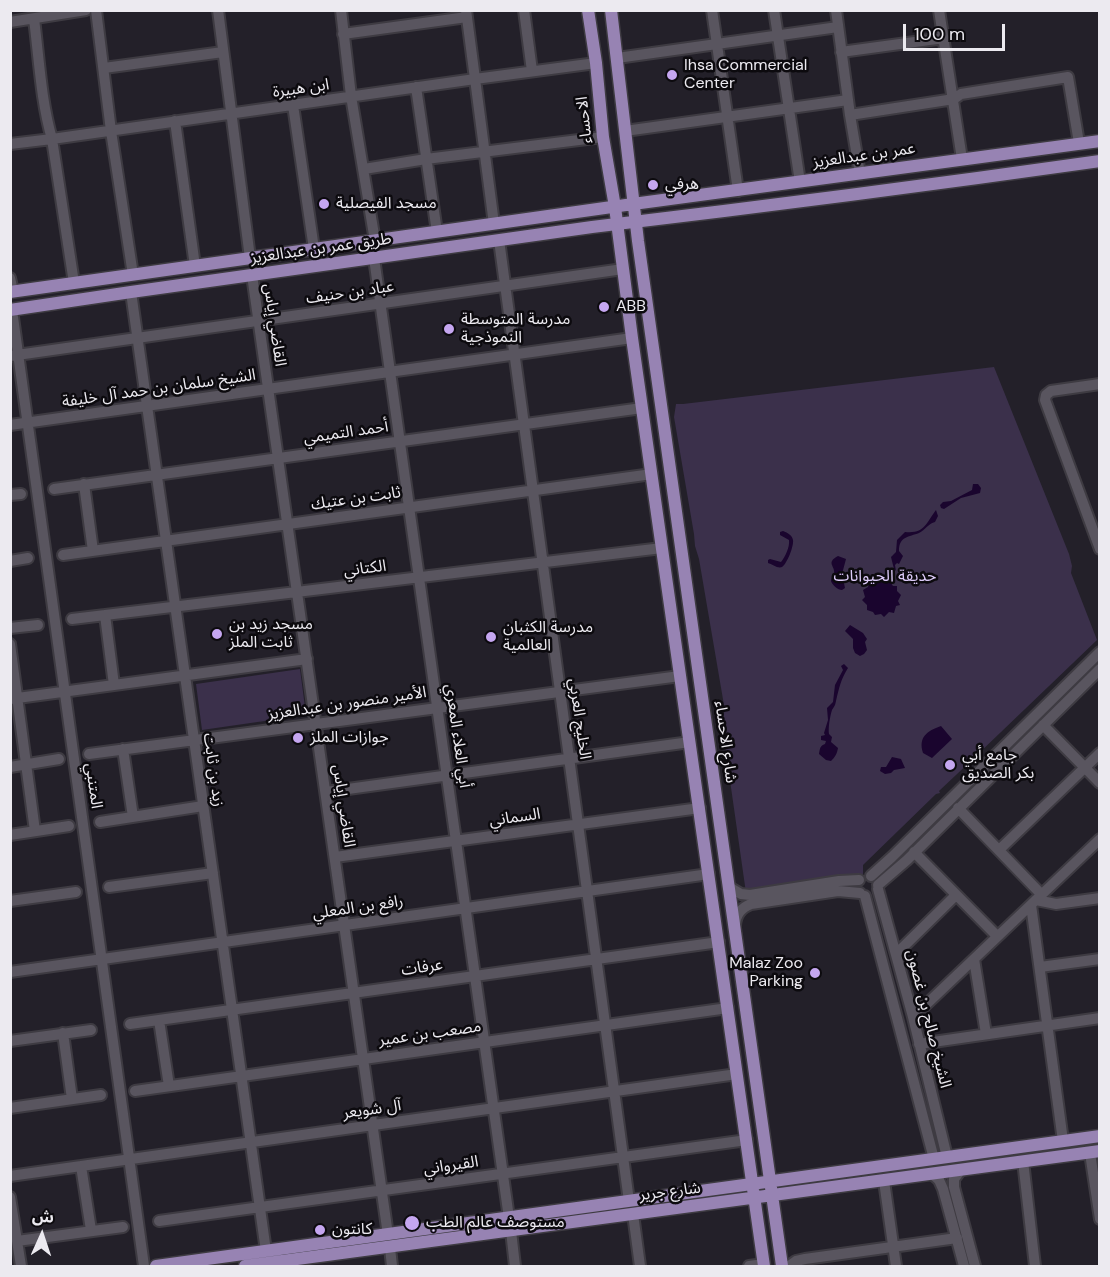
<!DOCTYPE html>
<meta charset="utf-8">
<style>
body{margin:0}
#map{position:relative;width:1110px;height:1277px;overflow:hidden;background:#232029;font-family:"DM Sans","Noto Sans Arabic",sans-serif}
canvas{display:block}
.frame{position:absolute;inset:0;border:12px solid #eceaf0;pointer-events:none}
.north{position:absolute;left:12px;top:1205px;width:60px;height:60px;-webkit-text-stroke:4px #0c0a0e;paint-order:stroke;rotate:3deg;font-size:16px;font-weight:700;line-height:24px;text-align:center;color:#eceaf0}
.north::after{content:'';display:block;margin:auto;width:21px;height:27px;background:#eceaf0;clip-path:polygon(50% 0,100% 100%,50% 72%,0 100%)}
.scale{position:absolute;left:903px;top:24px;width:102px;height:27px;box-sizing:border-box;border:3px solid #eceaf0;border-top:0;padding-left:8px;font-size:18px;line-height:21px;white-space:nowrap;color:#eceaf0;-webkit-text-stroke:4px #0c0a0e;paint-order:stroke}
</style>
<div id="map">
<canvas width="1110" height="1277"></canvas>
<div class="frame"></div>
<div class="north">ش</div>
<div class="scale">100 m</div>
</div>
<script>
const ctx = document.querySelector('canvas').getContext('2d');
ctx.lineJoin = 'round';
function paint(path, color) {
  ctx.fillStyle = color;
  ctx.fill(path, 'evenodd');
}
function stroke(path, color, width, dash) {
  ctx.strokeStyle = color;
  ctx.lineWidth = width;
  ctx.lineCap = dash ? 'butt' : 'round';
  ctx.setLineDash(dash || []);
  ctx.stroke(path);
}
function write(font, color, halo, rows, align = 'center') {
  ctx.font = font + ' "DM Sans","Noto Sans Arabic",sans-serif';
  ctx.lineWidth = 5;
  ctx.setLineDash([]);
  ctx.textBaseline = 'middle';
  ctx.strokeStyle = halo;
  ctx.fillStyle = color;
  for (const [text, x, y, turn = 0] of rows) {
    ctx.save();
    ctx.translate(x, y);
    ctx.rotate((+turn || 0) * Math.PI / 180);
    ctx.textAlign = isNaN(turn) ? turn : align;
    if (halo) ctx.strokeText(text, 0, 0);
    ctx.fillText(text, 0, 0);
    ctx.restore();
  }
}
const green = new Path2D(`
 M994,367L1069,554L1072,566L1071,573L1097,640L977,755L974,759H973L939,791L940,793L936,794L863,865V874L746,893L721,717L725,711L699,559L695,546L694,534L674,417L676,404H683Z
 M300,669L306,715L202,730L196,684Z`);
const water = new Path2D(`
 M973,484H978L981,488L980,493L961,498L944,509L941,508L940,505L943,502L951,501L972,490Z
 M936,510L938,516L935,522C929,523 925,530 919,533C909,537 899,536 899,551L903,556L899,564L897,563L895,565L896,571L894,569L891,557L896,552L897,540L905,532C925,534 926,523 936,510Z
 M783,531C788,533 792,535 793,540C794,546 787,564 782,567C778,569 772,564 768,563V560L770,559L781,562C785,557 790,547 789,540L780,535V532Z
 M838,556L846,559L842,574L845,588L842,590C838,590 832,585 831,581C831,579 833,576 834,574C836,566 825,563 838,556Z
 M879,578L883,581L889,580L893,586H897V591L901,595L898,601L900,605L896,606L894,613L889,612L884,617L881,614L875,615L873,612L867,610V605L862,600L865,597L863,590L868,587L869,582L874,583Z
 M850,625L863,633L867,639L865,642L867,650L864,654L860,656L855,653L853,648V639L845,631Z
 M844,664L848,668C841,679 839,688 836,701C835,706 835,705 832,710C830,716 828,728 829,734L832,737L831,742L838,748C837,754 835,757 831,761L826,760L819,754C820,748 820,746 825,744L826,741L821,740V736L825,735L824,733L828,720L827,708L833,702L835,685L843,670L841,666Z
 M941,726L952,739L932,758L923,753C918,737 927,731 941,726Z
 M892,757L901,759L905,768L894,770L891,773L885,774L880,771L881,767H886Z`);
const minor = new Path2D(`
 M96,10L111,131L133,275
 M218,10L250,258
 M341,10L351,96L375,241
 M466,10L494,224
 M524,10L532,71
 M712,10L738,191
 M774,10L800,182
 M836,10L850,115L860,174
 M939,10L962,159
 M34,19C39,58 41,101 52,139L74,283
 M10,22L86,10
 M343,34L467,17
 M841,52L944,38
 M617,58L838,27
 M104,68L223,52
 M416,87L437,232
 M293,105L314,249
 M850,115L954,99L961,94L1068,77L1079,143
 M175,121L195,266
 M625,131L848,100
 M10,144L52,139L475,79L596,63
 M364,169L426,159L603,137
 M499,240L629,1201
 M374,258L509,1218
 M252,275L388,1235
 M10,278L13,291
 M131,292L266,1251
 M12,310L144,1266
 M10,356L623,269
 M1100,384L1051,391L1046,395L1045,400L1100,549
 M10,425L632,338
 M84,484L93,551
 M54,489L642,408
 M10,495L21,494
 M63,555L652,474
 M10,561L28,558
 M105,615L114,685
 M72,619L662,548
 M10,628L38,625
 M10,644L35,831
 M10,699L307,659
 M1043,725L1100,783
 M123,749L133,817
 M89,754L680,676
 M10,767L59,759
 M326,792L690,742
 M958,808L1041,894
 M100,822L203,806
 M10,835L69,826
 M999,850L1100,753
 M914,852L997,936
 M335,857L700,808
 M871,876L892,857L1100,652
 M878,885L907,860L1100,669
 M109,887L213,873
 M729,887L741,894L750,895L839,881L859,880
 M878,889L913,1017L947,1157
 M865,896L934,1159
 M1036,900L1056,904L1100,898
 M10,901L76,892
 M1031,905L1063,1141
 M735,925C736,914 741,908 751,904L838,891L860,893
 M896,954L956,895
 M974,959L986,1034
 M1040,967L1100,959
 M10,972L709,874
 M913,1017L1100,839
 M159,1020L169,1086
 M130,1024L719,942
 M63,1033L72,1099
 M10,1041L91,1030
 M919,1044L1100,1018
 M135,1091L728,1008
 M10,1108L101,1095
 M1090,1153L1100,1219
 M1023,1161L1035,1266
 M81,1166L91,1230
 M961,1170L954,1179V1187L975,1266
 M932,1174L939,1180L943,1189L964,1266
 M10,1176L737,1074
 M884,1181L896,1266
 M10,1197L21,1266
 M633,1214L640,1266
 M159,1221L747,1140
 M511,1231L515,1266
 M17,1241L123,1227
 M390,1248L392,1266
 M749,1266L764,1264
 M789,1266L796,1261L805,1259L957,1238`);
const major = new Path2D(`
 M588,10L596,63L603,137L615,207L632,338L764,1266
 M611,10L638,241L782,1266
 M10,292L633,204L1100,141
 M10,310L131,292L592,227C761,207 931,185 1100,161
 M156,1266L1100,1136
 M245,1266L1100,1151`);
const markers = [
 [672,75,6,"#c5a6f0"],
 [653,185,6,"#c5a6f0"],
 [324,204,6,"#c5a6f0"],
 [604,307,6,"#c5a6f0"],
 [449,329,6,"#c5a6f0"],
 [217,634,6,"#c5a6f0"],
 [491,637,6,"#c5a6f0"],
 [298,738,6,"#c5a6f0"],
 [950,765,6,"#c5a6f0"],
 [815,973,6,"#c5a6f0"],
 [412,1223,8,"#c5a6f0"],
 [320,1230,6,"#c5a6f0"]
];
const poiNames = [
 ["Ihsa Commercial",684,66],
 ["Center",684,84],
 ["هرفي",665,185],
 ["مسجد الفيصلية",336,204],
 ["ABB",616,307],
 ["مدرسة المتوسطة",461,320],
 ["النموذجية",461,338],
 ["مسجد زيد بن",229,625],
 ["ثابت الملز",229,643],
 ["مدرسة الكثبان",503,628],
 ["العالمية",503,646],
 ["جوازات الملز",310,738],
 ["جامع أبي",962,756],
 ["بكر الصديق",962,774],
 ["Malaz Zoo",803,964,"right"],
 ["Parking",803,982,"right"],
 ["مستوصف عالم الطب",426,1223],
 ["كانتون",332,1230]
];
const streetNames = [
 ["ابن هبيرة",301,89,-8],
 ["الاحساء",585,120,-96],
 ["عمر بن عبدالعزيز",864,156,-8],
 ["طريق عمر بن عبدالعزيز",321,249,-8],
 ["عباد بن حنيف",350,293,-8],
 ["القاضي إياس",274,325,82],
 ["الشيخ سلمان بن حمد آل خليفة",159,389,-8],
 ["أحمد التميمي",346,433,-8],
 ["ثابت بن عتيك",356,499,-8],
 ["الكتاني",365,569,-7],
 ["الأمير منصور بن عبدالعزيز",347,704,-8],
 ["الخليج العربي",579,719,82],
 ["أبي العلاء المعري",457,736,82],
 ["شارع الاحساء",725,742,82],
 ["زيد بن ثابت",213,770,82],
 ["المتنبي",93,786,82],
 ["القاضي إياس",343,806,82],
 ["السماني",515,818,-8],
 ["رافع بن المعلي",358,908,-8],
 ["عرفات",422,968,-8],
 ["الشيخ صالح بن غصون",928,1019,76],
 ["مصعب بن عمير",430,1034,-8],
 ["آل شويعر",372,1110,-8],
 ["القيرواني",451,1166,-8],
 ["شارع جرير",670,1192,-7]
];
const parkNames = [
 ["حديقة الحيوانات",885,577]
];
paint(green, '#3b304b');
paint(water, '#1a052e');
stroke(minor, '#3e3b42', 14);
stroke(major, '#3e3b42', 15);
stroke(minor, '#59555f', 10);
stroke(major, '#9783b3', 12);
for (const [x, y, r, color] of markers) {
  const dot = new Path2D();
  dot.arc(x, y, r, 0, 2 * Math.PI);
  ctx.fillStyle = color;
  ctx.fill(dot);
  stroke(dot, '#0c0a0e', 2);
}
write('16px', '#eceaf0', '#0c0a0e', poiNames, 'left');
write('16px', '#eceaf0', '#0c0a0e', streetNames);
write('16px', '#ddcbf9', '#0c0a0e', parkNames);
</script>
